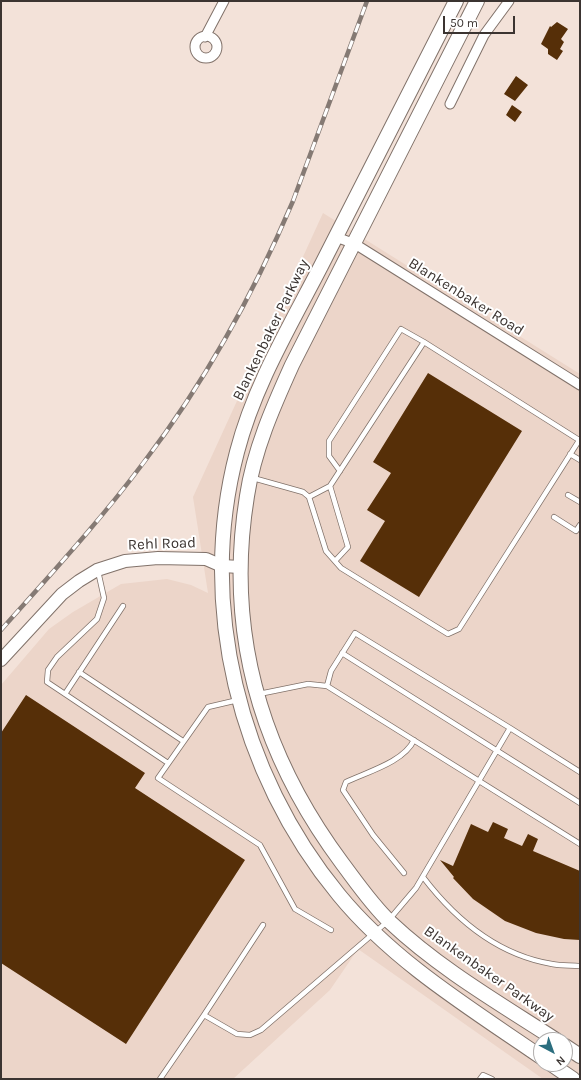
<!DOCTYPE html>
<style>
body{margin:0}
#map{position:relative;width:581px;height:1080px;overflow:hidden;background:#f3e2d9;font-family:Karla,sans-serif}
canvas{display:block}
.frame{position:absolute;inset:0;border:2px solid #3b3431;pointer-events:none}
.north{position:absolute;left:533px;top:1032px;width:40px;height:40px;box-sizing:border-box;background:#fff;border:1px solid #b1aead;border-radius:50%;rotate:139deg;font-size:11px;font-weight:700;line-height:16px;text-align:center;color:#3b3431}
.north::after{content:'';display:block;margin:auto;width:14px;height:18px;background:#2b6e7f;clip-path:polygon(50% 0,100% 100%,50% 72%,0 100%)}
.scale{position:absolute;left:443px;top:16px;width:72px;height:18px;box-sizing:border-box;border:2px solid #3b3431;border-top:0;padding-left:5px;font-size:12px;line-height:14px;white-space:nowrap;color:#3b3431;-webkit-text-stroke:3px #fff;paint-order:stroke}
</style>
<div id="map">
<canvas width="581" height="1080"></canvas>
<div class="frame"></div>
<div class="north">N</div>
<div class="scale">50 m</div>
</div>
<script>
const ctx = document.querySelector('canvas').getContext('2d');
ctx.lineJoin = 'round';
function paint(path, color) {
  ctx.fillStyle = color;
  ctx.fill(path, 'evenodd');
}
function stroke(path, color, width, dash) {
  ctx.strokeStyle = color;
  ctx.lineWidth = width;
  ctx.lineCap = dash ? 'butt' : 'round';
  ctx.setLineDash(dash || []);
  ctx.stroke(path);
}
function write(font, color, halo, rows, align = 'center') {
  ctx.font = font + ' Karla,sans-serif';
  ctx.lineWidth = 4;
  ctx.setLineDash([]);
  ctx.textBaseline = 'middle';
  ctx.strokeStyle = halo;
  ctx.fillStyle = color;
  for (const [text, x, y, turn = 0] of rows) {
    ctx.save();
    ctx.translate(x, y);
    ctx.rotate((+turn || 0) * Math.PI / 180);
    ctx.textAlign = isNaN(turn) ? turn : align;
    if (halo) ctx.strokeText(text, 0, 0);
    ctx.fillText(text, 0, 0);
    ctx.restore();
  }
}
const built = new Path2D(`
 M323,213L580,374V1079H543L358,949L330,990L233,1079H1V685L49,629L73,612L121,584L167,579L191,585L208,593L193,497ZM541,1040H565V1064H541Z`);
const building = new Path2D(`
 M557,22L568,29L561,39L564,42L560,49L563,51L557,60L548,54V49L541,44L550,26L551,27Z
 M516,76L528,85L515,101L504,94Z
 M512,105L522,112L515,122L506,115Z
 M428,373L522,431L419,597L360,561L385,521L367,510L391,473L373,462Z
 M26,695L145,773L135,788L245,860L126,1044L1,963V733Z
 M493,822L508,829L504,838L522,846L528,834L538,839L533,851L580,871V940L564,939L536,933L505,921L473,899L453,878L454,877L440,860L453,866L471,824L488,832Z`);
const lane = new Path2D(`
 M570,454L580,460
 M340,471L329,456V441L401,329L424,342
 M253,478L303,492L309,497L326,551L341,568L448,634L459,629L580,439
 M568,495L580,502
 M309,497L330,486
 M554,517L576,531L580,525
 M335,561L348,547L330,486L424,342L579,440
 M98,571L104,598L97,619L57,657L48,670L47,682L65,694L123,606
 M342,653L580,803
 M79,672L183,741
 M65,694L168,763
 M259,694L308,684L327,686L580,844
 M238,700L208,707L158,778L260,845L295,909L331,930
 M510,728L580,772
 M404,873L373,835L343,790L346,782C367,772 404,762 414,740
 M423,877C455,919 498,955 552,964C561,966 571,965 580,966
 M263,925L204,1015L237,1034L250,1035L261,1030L388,921L416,888L510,728L355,633L331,671L327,686
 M160,1079L204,1015
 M480,1079L483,1075L492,1079`);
const street = new Path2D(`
 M195 47a11 11 0 1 1 22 0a11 11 0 1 1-22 0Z
 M205,37L224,1
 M450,104L484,35L509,1
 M336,237L355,244L580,385`);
const secondary = new Path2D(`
 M1,660L62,594L79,581L97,570L125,561L158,558L206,559L222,566L240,567`);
const primary = new Path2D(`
 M456,1C411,89 366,178 321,266C290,326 254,386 237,452C197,604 239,774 339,895C394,962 470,1008 541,1057
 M477,1L292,365C273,407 254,450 247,496C225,631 261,754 342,863C357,883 372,905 390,922C440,969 499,1003 556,1040
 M565,1046L580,1056
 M551,1064L573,1079`);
const rail = new Path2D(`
 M1,630C50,575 100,521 144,462C205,382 254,293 293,201L367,1`);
const streetNames = [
 ["Blankenbaker Road",466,297,32],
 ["Blankenbaker Parkway",271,330,-64],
 ["Rehl Road",162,544,-2],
 ["Blankenbaker Parkway",489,974,35]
];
paint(built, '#ecd5c9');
paint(building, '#562f08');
stroke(lane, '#81726a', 6);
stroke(street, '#81726a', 11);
stroke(secondary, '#81726a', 14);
stroke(primary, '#81726a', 16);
stroke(lane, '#fff', 4.5);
stroke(street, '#fff', 9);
stroke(secondary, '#fff', 12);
stroke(primary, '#fff', 14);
stroke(rail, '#857a74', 4.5);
stroke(rail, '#fff', 3, [9]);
write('15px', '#3b3431', '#fff', streetNames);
</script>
